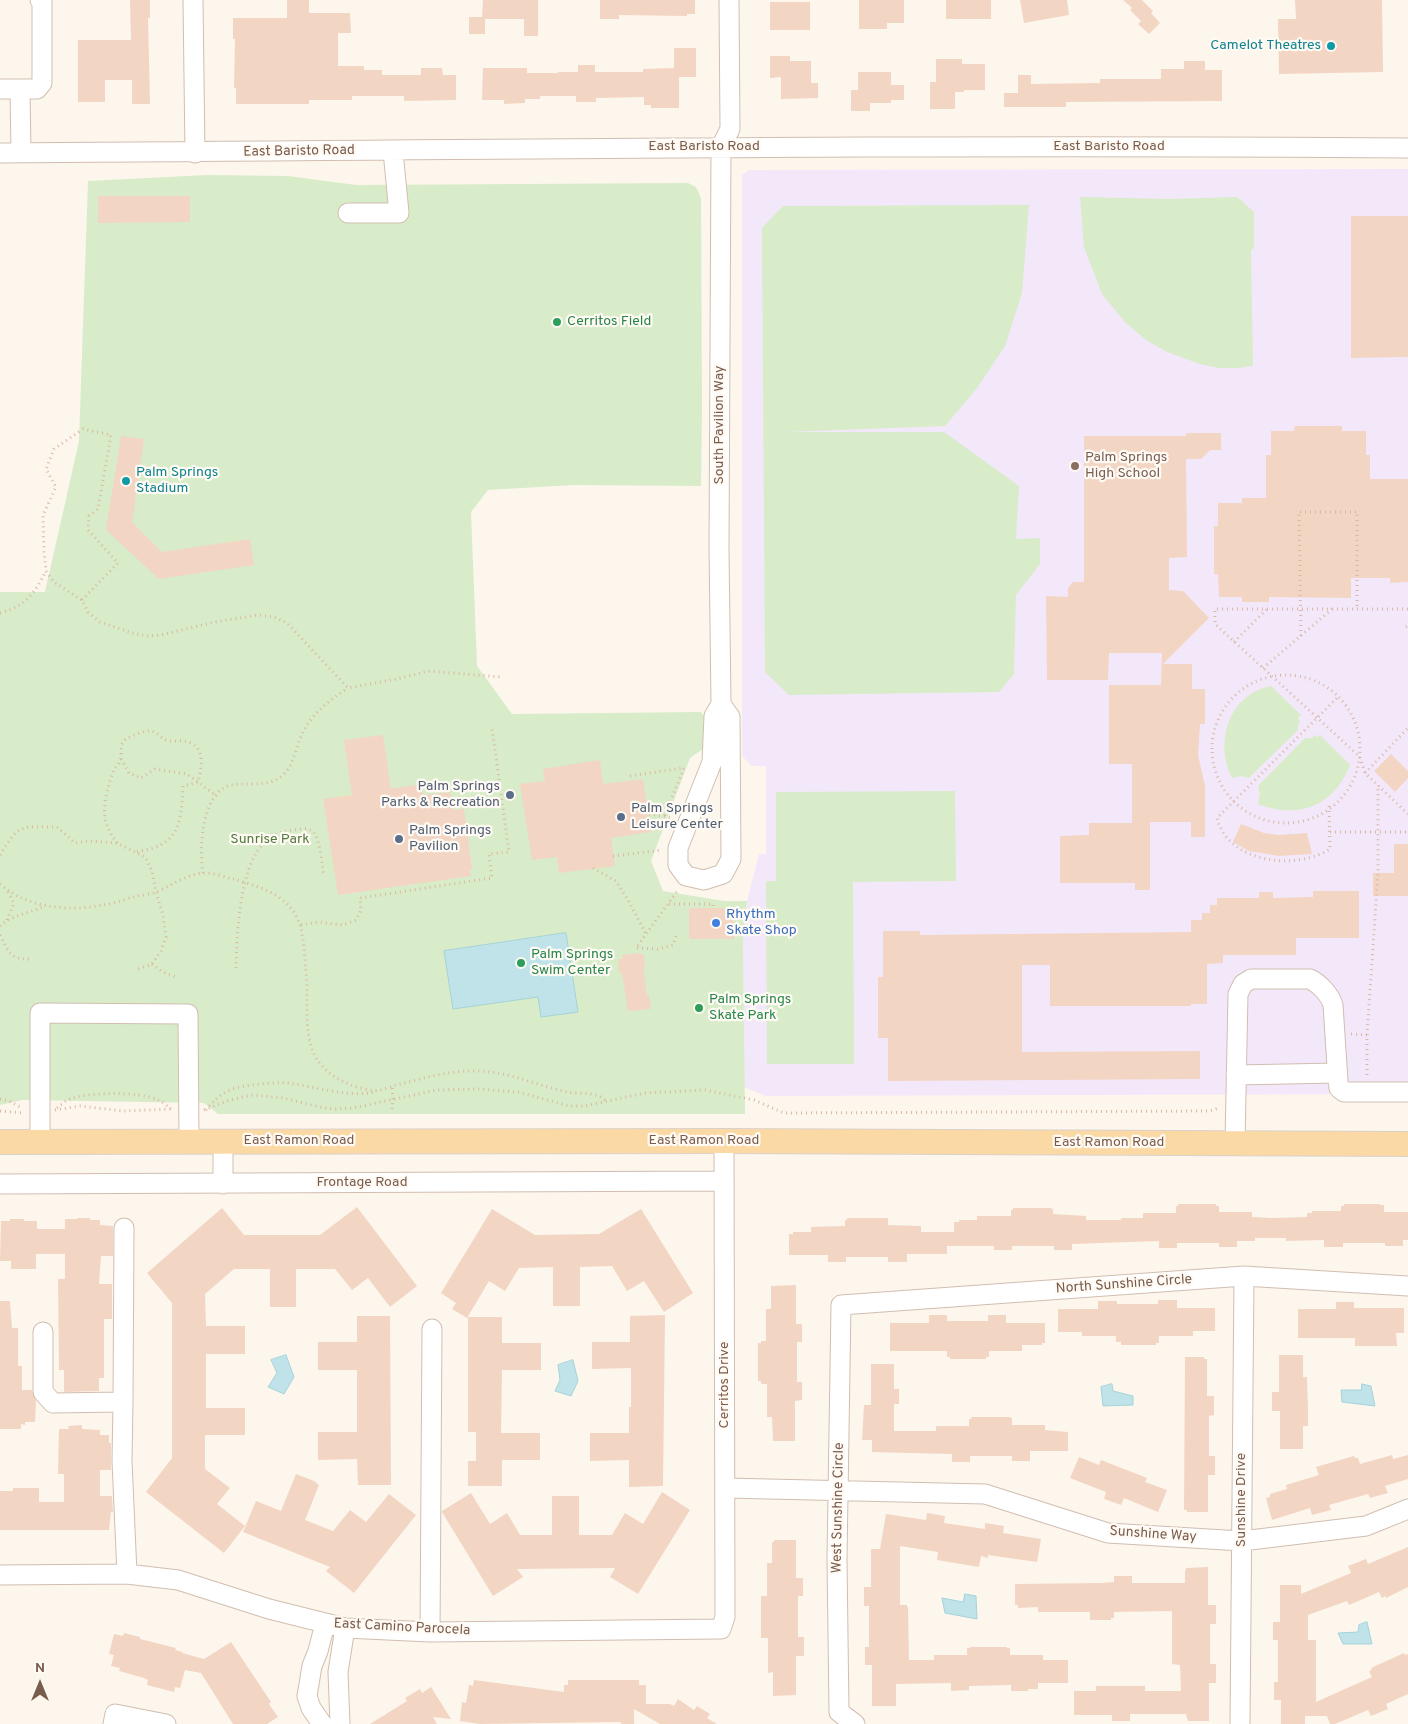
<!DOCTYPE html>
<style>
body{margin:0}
#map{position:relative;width:1408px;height:1724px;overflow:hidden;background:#fdf6ec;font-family:Overpass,sans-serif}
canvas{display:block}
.north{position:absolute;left:15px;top:1659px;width:50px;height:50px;-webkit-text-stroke:4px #fffaf3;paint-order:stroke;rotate:0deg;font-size:14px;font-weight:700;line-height:20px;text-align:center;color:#7a5c4d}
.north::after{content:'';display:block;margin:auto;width:18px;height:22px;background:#7a5c4d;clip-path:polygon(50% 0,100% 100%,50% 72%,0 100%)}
</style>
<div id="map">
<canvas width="1408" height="1724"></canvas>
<div class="north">N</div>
</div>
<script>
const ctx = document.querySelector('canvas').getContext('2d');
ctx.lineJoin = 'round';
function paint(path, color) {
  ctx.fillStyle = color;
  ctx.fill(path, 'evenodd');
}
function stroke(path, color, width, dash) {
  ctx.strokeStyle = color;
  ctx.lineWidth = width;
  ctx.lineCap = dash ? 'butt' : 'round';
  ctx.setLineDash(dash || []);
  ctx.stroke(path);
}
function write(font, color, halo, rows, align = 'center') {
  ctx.font = font + ' Overpass,sans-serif';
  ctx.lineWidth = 4.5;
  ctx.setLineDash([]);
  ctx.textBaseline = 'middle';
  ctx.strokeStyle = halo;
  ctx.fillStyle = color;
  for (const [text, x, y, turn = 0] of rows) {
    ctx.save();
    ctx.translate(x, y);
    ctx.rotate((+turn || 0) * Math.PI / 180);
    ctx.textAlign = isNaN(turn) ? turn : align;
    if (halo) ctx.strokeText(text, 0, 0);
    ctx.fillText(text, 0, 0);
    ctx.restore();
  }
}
const education = new Path2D(`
 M1408,169V1094L766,1096L744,1087L743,942L747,901L759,854H766V766H752L742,756V175L749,170Z`);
const green = new Path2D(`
 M207,175L288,176L356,185L688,183L696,187L701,198L702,407L701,486L573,485L488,490L471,512L477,666L512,714L701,712L707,720L706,747L690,758L651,861L663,891L724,901H747L743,942L745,1114H218L204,1103L22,1100L0,1105V592H45L79,441L88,181Z
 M1080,197L1169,199L1237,197L1254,212V247L1251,251L1253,366L1238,368H1219L1200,364L1167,352L1146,340L1126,323L1102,294L1084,247Z
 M1029,205L1022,293L1005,346L977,388L945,426L786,432H944L1019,486L1016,539L1040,538V564L1016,595L1014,674L999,692L789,695L765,672L762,228L783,206Z
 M1271,686L1301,715L1298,718L1300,722L1298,724V730L1249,778L1241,776L1232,778C1214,742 1229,694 1271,686Z
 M1315,735L1317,737L1320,735L1350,765C1334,806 1298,820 1258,804L1260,793L1258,786L1305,738H1312Z
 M955,791L956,881L853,882L854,1064H767L766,881H776V792Z`);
const water = new Path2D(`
 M566,933L578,1012L541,1017L538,997L453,1009L444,951Z
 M286,1355L294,1377L284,1394L268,1387L277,1373L271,1360Z
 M573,1360L578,1381L571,1396L555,1391L560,1380L558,1365Z
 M1112,1384L1113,1391L1133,1396V1405L1103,1406L1101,1387Z
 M1362,1384L1371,1386L1375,1406L1342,1402L1341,1390H1361Z
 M965,1594L976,1596L977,1619L945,1613L942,1598L963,1602Z
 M1367,1622L1372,1644H1343L1338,1633L1358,1632L1359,1625Z`);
const building = new Path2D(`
 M130,0H150V18H148L150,104H132V80H105V102H78V40H131Z
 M287,0H309V13H350L351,33H338V66H364V70H382V75H421V68H442L443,75H456V100L404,101V96H352V100H309V104H236V88H234L235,39H233V18H287Z
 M483,0H538V36H524V19H485V34H469V17H482Z
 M600,0H695V14H687V16L619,15V19H600Z
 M859,0H904V23H887V29H859Z
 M946,0H991V19H946Z
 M1020,0H1067L1069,15L1024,23Z
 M1123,0H1142L1153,11L1151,13L1160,23L1149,34L1138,24L1141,21L1130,10L1132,8Z
 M1295,0H1382L1383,72L1279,74L1278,19H1296Z
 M770,2H810V30H770Z
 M674,48H696V77H679V108H651V105H644V97L596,98V102H576V96H540V99H525V103L504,104V100H482L483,68H527V73H558V72H578V65H595V72H643V69L674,68Z
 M770,56H790V61H811V83H818V98L781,99V77L770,78Z
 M936,59H962V64H985V90H964V92H955V109H930V82H936Z
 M1184,61H1205V70H1222V101L1066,102V107H1004V93H1018V75H1031V84L1100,83V79H1161V69H1184Z
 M858,72H891V85H904V100H891V103H870V111H851V90H858Z
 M98,196H190V222L98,223Z
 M1351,216H1408V357L1351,358Z
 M1295,426H1342V431H1366V455H1370V479H1408V582L1390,583V578H1351V598L1269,597V602H1242V597H1219L1218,574H1214V526H1218V503H1242V498H1266V455H1271V431H1294Z
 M1186,433H1221V450H1210L1201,459H1186L1187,557L1169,558V590L1183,591L1209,618L1163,664H1192V689H1205V724H1200L1198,755L1205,786V837H1191V822H1150V890H1135V883H1060V836L1089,835V823H1132V764H1109V685H1161L1162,653H1109L1108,680H1047L1046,596L1068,597V588L1073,582H1084V436H1186Z
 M121,436L144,439L132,522L162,552L250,539L254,565L159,579L106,530Z
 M383,735L391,789L421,784L423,795L450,792L453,810L464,809L472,869L469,870L471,876L338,895L323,799L352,795L344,740Z
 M1391,754L1408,771V778L1395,792L1374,771Z
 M600,760L603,784L643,779L651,832L611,838L615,866L559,873L557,857L532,860L520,784L545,781L543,769Z
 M1241,824L1264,833L1278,835L1307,833L1312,854L1279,856L1249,851L1233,842Z
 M1394,844H1408V896H1373V873H1394Z
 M1313,891H1359V938H1296V955H1223V963L1207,964V1004H1191V1006H1050V965H1022V1052L1200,1051V1079L888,1081V1038H878V977H883V931H920V935L1191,932V920H1202V913H1210V905H1217V898H1259V892H1273V898L1313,897Z
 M689,908H734V939H689Z
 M638,953V954H642L644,956L645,969H643L647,995H649L651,1009L628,1011L622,973H619L618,959H623L622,955Z
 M1178,1204H1216V1206H1219V1212H1252V1217L1272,1218L1307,1217V1213H1312V1211H1341V1206H1344V1204H1380V1205H1384V1212H1408V1240H1403V1246H1385V1243H1343V1247H1324V1240L1286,1241V1238H1255V1241H1237V1247H1219V1243H1177V1248H1159V1241L1072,1244V1250H1054V1246H1012V1250H994V1246H947V1254H907V1262H888V1257H846V1262H828V1255H789V1234H793V1232H811V1227L845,1226V1220H847V1218H888V1225L921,1226V1232H954V1222H959V1220H977V1216H1011V1210H1013V1208H1050L1053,1209V1214L1086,1216V1220H1120L1122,1218H1143V1213H1176V1206H1178Z
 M357,1207L417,1286L390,1307L368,1278L352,1290L335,1269H296V1307H270V1269H234L205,1294L206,1326H245V1354H206V1408H245V1435H205V1469L230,1488L217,1504L245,1526L224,1553L146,1492L172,1458V1303L147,1273L222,1208L244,1235H320Z
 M492,1209L535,1235L599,1234L641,1209L693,1293L664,1312L644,1281L627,1291L612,1266L580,1267V1306H553V1267L519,1268L505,1291L489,1281L467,1318L452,1309L456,1303L441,1293Z
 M77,1218H90V1220H100V1225L113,1226V1256H101L99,1284H112V1319H104V1378H99V1391L64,1392V1370H59L58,1279H65V1254H36V1269H11V1261H0L1,1221H10V1219H24V1221H37V1229H65V1219H77Z
 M796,1285V1324H802V1342H797V1382H802V1400L795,1401V1441H773L772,1417H767V1384H761V1381H758V1343H761V1341H766V1309H771V1286Z
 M1158,1300H1177V1308H1215V1331H1193V1336H1159V1343H1156V1345H1121V1342H1116V1336H1082V1332H1058V1309H1098V1301H1117V1304H1158Z
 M0,1301H10L12,1328H18V1366H22V1390H32L36,1401L35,1422H25V1425L21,1424V1429H0Z
 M1336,1302H1354V1308H1404V1333H1396L1397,1346H1355V1338H1298V1309H1336Z
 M665,1315L663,1486L629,1487V1460L590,1461V1433H629V1407H631V1368L592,1369V1342H630V1316Z
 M929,1315H947V1321H988V1315H1006V1323H1045V1343H1042V1345H1022V1351H989V1357H986V1359H950V1357H947V1351H890V1323H929Z
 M357,1316H390L391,1485H358L357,1459L318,1460V1432H357V1370H318V1342H357Z
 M468,1317H502V1343H541V1370H502L501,1433H540V1460H502V1486H468V1461H476V1432H468Z
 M1279,1355H1303V1377H1307L1308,1411V1426H1303V1449H1280V1411H1272V1392H1279Z
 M1185,1357H1204V1359H1207V1396H1214V1415L1209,1416V1456H1215V1475H1208V1512H1187V1510H1184Z
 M871,1364H894V1389H899V1404H894V1431H936V1426H969V1419H971V1417H1009L1012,1418V1425H1045V1430L1068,1432V1451H1030V1461H1012V1456H970V1462H952V1454L872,1452V1440H862L864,1405H871Z
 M82,1425V1429L100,1430V1435H109V1443H111V1470H100V1496H112L113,1512H111L109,1530H0V1491H13V1488H39V1502H64V1474H58L59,1429H69L68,1426Z
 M1392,1455L1393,1459L1408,1455V1479L1385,1486L1388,1493L1370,1498L1368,1494L1329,1505L1331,1510L1312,1515L1310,1508L1272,1520L1266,1498L1270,1497V1494L1287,1489L1286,1485L1319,1475L1316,1467L1354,1456L1355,1458H1358L1360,1464Z
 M1079,1457L1099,1465L1101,1460L1147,1478L1145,1482L1167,1490L1158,1512L1124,1498L1121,1505L1104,1499L1106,1492L1070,1478Z
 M296,1474L314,1481L319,1485L305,1520L333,1531L350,1510L366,1522L389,1494L416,1515L354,1593L326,1571L330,1567L243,1532L256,1501L281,1511Z
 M662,1492L690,1510L638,1594L610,1577L615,1568L517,1569L523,1577L493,1596L442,1512V1511L471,1493L490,1524L507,1513L520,1535H552V1496H579V1535H612L625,1513L643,1524Z
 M927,1513L945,1516L944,1523L985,1529V1523L1004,1526L1003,1533L1041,1539L1037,1562L988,1555V1558L981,1556L979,1567L937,1560L938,1552L900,1546V1605H907V1607H908L909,1660H934V1655H967V1648H970V1647H1007V1648H1010V1655H1043V1660H1068V1683H1038V1689H1028V1691H1011V1685L969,1686V1690L951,1691V1683L896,1684V1706H872V1665H865V1647H869V1606H864V1587H871V1549H880L886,1514L926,1520Z
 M774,1540H796V1578H803V1596H798V1637H804V1656H796V1695L773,1696V1672L768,1673V1638H761V1596H767V1563H772V1542H774Z
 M1408,1547V1587L1386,1598L1385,1596L1382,1598L1379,1592L1349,1605L1347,1601L1308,1615V1640H1316V1702L1372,1677L1369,1671L1372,1670L1371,1668L1404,1653L1405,1655L1408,1654V1694L1386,1704L1388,1709L1371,1716L1368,1710L1335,1724H1330L1327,1716H1305V1724H1281V1700H1274V1682H1278V1640H1273V1622H1280V1585H1301V1594L1351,1573L1348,1566L1366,1559L1368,1564Z
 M1208,1567V1605H1216V1624H1210V1664H1216V1683H1209V1721H1188L1186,1714H1130V1721H1112V1715H1074V1691H1096V1686H1145V1691H1181L1180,1665L1172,1664V1611L1114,1612V1618H1111V1620H1090V1612H1038V1607L1018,1608V1605H1015V1584L1101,1583L1114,1582V1576H1132V1583H1185V1570H1186V1568Z
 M124,1633L140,1637V1639L176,1648L175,1650L183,1652L182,1653L204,1659L231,1642L271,1702L269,1704L278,1717L267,1724H233L201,1673L185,1670L180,1688L175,1687L174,1692L147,1685L148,1680L144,1678L119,1671L120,1668L111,1666L114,1655L109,1654L114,1634L123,1636Z
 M474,1680L564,1692V1685H568V1680H639V1685H646V1704H670L674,1706L678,1699L694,1710L697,1706L710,1714L707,1718L717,1724H660L634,1709V1724H621V1722H614L480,1724L460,1721L462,1702L466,1703L469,1685L473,1686Z
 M431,1687L451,1719L433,1717L437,1724H370L407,1701L405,1698L420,1689L422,1693Z`);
const path = new Path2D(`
 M82,600L118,563L88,530L89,516L98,509L111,435L83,429L54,449L46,469L56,487L43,515L44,551L46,571L54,582L82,600L88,612L100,622L132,633L148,636L161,635L215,622L258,615L274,617L287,623L348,688L397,679L428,671L501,677
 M1408,609H1215V624L1360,757L1365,773L1408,814
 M0,613C26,606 34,594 46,571
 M1406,627L1408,626
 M1301,636L1299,512H1357V609
 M1234,642L1267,609
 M1263,668L1332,609
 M1212 749a74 74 0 1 1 148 0a74 74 0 1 1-148 0Z
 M121,759L129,773L141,778L155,769L187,774L217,796
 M1365,773L1408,728
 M630,776L684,768L664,817
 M1329,806L1330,849C1296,871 1228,863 1217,818L1339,696
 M649,814L673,818
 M1330,832H1408
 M117,843C112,836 107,828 105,819C103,804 108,784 114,770C116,767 119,764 120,760C123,753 118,745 126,739C133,735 144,730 152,731C158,733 163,740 169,741C176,742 184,739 191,743C206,751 201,770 198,782L183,786C181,826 179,847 133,852
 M0,855C20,822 21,827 57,827L75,843L88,841L117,843L145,857L152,871L156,892L163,915L166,937L161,951L152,964L136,970
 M613,856L662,850
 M593,868L616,881L628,900L646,934
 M203,873C199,849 201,792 231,785C248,782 269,788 283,775C295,764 296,744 304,730C314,712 331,699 348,688
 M0,884C27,908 69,912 103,905C113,904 123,900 133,897C140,895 149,895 156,892C171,886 185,875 203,873C212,872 224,877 233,879C251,884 272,890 286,903C300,916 302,930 304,948C305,963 307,977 307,991C307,1034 304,1066 351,1085C360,1088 372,1092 381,1090C386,1089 391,1086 396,1085C421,1079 446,1071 472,1071C506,1070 535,1085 567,1092C579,1095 598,1090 606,1102
 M669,904H713V908
 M7,920L14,903L8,892
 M301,925L318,922L343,925L356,920L361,910L360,898L492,878L489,854L509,852L492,728
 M0,926C13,914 29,914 45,906
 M0,935C8,950 10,960 29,959
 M676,936L673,945L658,949L636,948L678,890
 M152,964L163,972L176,977
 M236,968C237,935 239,867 264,843C272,834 283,831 295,830C301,829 308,827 313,832C320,837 322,867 324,876
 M1351,1034L1367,1035V1075
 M1367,1035L1378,873V785
 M0,1099L9,1101L22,1108
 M57,1108C61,1105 65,1101 70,1099C89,1092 139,1091 158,1100C163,1102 167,1106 171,1109
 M392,1109L393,1098L392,1086
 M55,1110L80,1106L123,1111L173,1109
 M204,1110L227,1101L251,1095L283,1098L319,1107L334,1109L353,1108L437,1090L478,1089L518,1092L569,1106H585L645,1093L705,1090L754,1100L784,1113L1210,1111L1219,1108
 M206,1110C221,1092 229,1088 252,1085C263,1084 275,1082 287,1083C316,1086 346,1098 375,1092
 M0,1111L24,1113`);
const minor = new Path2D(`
 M193,0L195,153
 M0,89H37L42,83V2L40,0
 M20,89L21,153
 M0,153C469,150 939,144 1408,148
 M348,213H399L393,151
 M721,704L730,717L731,859L723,874L704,880L686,876L678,865V848L712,762L714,716L721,704L719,548L721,147L730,129L729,0
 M1236,1075L1337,1073
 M223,1141V1184
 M40,1142V1013L188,1014L189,1141
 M1235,1144L1238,994L1243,984L1251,979H1310C1320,984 1330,995 1333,1005L1338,1081L1339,1088L1344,1092H1408
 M0,1184L724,1181
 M43,1332V1392L53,1403L123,1402L122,1461L127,1574
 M123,1402L124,1228
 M725,1488L985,1494L1108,1533L1242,1541L1366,1526L1408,1509
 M0,1575L127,1574L178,1580L269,1609L345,1628L430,1632L721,1629L725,1617L724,1141
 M430,1632L432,1329
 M113,1724L115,1714L166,1724
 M322,1724L311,1708L307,1696L312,1666L318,1651L325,1624
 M340,1724L338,1672L345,1628
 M855,1724L839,1712L837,1559L841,1305L1244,1276L1408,1286
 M1240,1724L1244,1276`);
const major = new Path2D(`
 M0,1142L724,1141L1408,1144`);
const markers = [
 [1331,46,5,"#0f9aa8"],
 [557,322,5,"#2e9e5b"],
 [1075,466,5,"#8d6e63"],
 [126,481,5,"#0f9aa8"],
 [510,795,5,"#5c6f8a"],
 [621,817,5,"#5c6f8a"],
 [399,839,5,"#5c6f8a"],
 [716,923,5,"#3f7fe0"],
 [521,963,5,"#2e9e5b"],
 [699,1008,5,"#2e9e5b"]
];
const cultureNames = [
 ["Camelot Theatres",1321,46],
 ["Palm Springs",136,473,"left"],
 ["Stadium",136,489,"left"]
];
const streetNames = [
 ["East Baristo Road",704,147],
 ["East Baristo Road",1109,147],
 ["East Baristo Road",299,152,-1],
 ["South Pavilion Way",720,425,-90],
 ["East Ramon Road",299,1141],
 ["East Ramon Road",704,1141],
 ["East Ramon Road",1109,1143],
 ["Frontage Road",362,1183],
 ["North Sunshine Circle",1124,1285,-4],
 ["Cerritos Drive",725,1385,-90],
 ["Sunshine Drive",1242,1500,-90],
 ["West Sunshine Circle",839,1508,-89],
 ["Sunshine Way",1153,1535,4],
 ["East Camino Parocela",402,1628,3]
];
const leisureNames = [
 ["Cerritos Field",567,322],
 ["Palm Springs",531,955],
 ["Swim Center",531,971],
 ["Palm Springs",709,1000],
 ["Skate Park",709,1016]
];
const educationNames = [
 ["Palm Springs",1085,458],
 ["High School",1085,474]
];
const serviceNames = [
 ["Palm Springs",500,787,"right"],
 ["Parks & Recreation",500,803,"right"],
 ["Palm Springs",631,809],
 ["Leisure Center",631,825],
 ["Palm Springs",409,831],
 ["Pavilion",409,847]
];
const parkNames = [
 ["Sunrise Park",270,840]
];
const shopNames = [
 ["Rhythm",726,915],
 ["Skate Shop",726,931]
];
paint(education, '#f3e8fa');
paint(green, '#d8ecc9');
paint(water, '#bfe3e8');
stroke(water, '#a5d3da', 1);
paint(building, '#f3d5c3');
stroke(minor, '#d1beb0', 21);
stroke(major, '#dad1cd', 26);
stroke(path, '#d9b8a5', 3, [1, 4]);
stroke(minor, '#fff', 19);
stroke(major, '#fbd9a5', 24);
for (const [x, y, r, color] of markers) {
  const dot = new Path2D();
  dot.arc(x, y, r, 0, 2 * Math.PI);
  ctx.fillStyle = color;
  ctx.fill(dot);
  stroke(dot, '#fffaf3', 2);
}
write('14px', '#0d838f', '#fffaf3', cultureNames, 'right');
write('14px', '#7a5c4d', '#fffaf3', streetNames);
write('14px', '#27864d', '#fffaf3', leisureNames, 'left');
write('14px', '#785e54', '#fffaf3', educationNames, 'left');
write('14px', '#4e5e75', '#fffaf3', serviceNames, 'left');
write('14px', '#537a41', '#fffaf3', parkNames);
write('14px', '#366cbe', '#fffaf3', shopNames, 'left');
</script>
